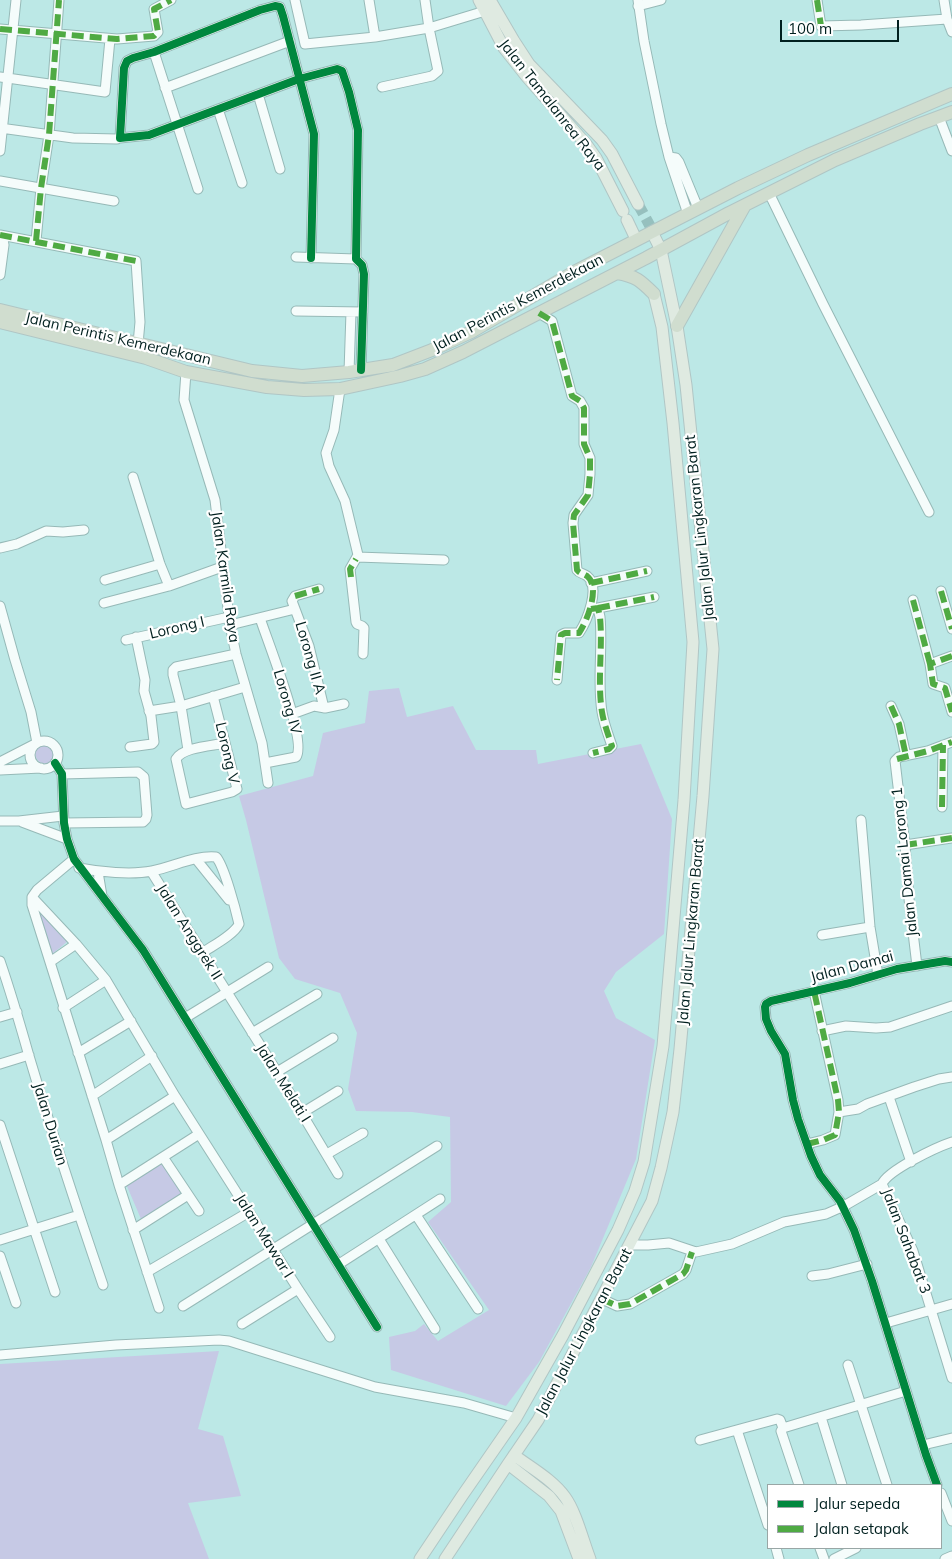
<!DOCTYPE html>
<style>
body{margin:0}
#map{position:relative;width:952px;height:1559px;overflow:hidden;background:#bce8e6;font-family:Mulish,sans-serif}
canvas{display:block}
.legend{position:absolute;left:767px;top:1484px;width:175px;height:65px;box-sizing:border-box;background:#fff;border:1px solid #99a6a5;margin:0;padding:6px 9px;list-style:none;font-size:15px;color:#00201f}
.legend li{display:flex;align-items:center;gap:10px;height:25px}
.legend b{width:25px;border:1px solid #99a6a5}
.scale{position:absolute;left:780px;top:20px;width:119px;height:22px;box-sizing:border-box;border:2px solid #00201f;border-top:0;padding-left:6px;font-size:15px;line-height:18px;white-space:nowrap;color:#00201f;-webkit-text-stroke:4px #fff;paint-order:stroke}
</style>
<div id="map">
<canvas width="952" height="1559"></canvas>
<ul class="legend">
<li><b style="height:6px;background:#00873e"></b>Jalur sepeda</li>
<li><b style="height:6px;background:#4faa43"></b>Jalan setapak</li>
</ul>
<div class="scale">100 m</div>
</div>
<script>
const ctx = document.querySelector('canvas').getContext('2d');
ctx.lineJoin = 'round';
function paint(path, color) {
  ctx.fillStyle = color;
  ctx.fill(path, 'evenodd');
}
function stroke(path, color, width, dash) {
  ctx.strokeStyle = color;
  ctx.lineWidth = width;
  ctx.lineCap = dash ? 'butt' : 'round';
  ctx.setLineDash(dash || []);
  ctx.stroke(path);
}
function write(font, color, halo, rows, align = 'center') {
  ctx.font = font + ' Mulish,sans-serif';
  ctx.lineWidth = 4.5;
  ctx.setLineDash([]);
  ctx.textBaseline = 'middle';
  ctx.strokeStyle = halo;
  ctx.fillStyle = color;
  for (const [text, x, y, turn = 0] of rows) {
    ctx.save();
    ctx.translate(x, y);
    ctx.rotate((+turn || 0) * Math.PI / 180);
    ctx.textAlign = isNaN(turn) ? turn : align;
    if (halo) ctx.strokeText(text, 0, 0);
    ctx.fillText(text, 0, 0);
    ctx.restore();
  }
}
const green = new Path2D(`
 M399,688L407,717L453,706L476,750H536L538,764L641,744L672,819L664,934L616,972L604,991L616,1018L655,1040L636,1159L591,1267L539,1362L506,1406L391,1370L389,1337L415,1331L424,1324L438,1341L489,1310L428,1222L451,1202L450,1117L412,1112L356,1111L348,1089L357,1033L340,993L295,979L279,958L246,820L239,796L313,776L323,733L365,723L369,691Z
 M35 753a11 11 0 1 1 22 0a11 11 0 1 1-22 0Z
 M37,905L68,941L51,955Z
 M160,1161L183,1193L141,1219L126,1184Z
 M219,1351L198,1429L223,1436L241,1496L188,1503L209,1559H0V1364Z`);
const majorTunnel = new Path2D(`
 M638,204L650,226L660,228`);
const minor = new Path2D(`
 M295,0L305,44L375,37L429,28L485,11
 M369,0L375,37
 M638,0L644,41L661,124L669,157L688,214
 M817,0L821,26L861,25L947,19
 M944,0L947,19L952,32
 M638,6L661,0
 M0,29L117,39L154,36L158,32L154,9L171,0
 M154,52L198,189
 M0,77L105,92L110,39
 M382,87L432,76L438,71L429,28L425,0
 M165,88L290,41
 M258,94L280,169
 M218,109L242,183
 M939,117L952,151
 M0,128L73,138L117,139
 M0,151L16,0
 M669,157L676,158L679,162L698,208
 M0,181L114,201
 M769,193L823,304L929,512
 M0,235L136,261L140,322L138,344
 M0,236L3,240L4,245L0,275
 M36,241L41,188L49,135L59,0
 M296,257L356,259
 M311,258L314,134L283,16L280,7L275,6L260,10L154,52L133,58L127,61L124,68L120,138L149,135L299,79L337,69L342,71L349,92L358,130L356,259L362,265L364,274L361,370
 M296,311L363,312
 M539,313L552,321L572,396L580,401L584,408V444L590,458V474L588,495L574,515L573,523L577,570C580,574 583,573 587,576C601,587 587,621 579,633H565L561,635L557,680
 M186,372L184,400L215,500L230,625L236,654L262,743L268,783
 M349,372L351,312
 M340,389L334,430L326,453L329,466L345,501L358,555L350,569L356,622L357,624L362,626L364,628L363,654
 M133,477L160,564L169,586
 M0,548L17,544L46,531L63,532L84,530
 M357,557L444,560
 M105,580L160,564
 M591,583L647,571
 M319,589L295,596L292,601L309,646L324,708
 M941,591L952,629
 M913,600L930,664
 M104,603L169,586L222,567
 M0,606L15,660L31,712L37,743L0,762
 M598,608L654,597
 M591,609L598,608L600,617C603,648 597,680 602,712C604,724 608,734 612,746L609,749L593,753
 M260,618C267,640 308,742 296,757L265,763
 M230,625L295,609
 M126,640L229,617
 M952,656L930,664L933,684L945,688L952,712
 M213,696L237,789L232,792L186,804L176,759C183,747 212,746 225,743
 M891,706L899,724L906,756
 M149,711L181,706L245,687
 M292,714L314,706L325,708L344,704
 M30 755a14 14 0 1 1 28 0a14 14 0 1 1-28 0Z
 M130,747L152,744L154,742L151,716L144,691L145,680L136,637
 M188,750L181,706L173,675V670L176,667L236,654
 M55,763L62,774L64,823L67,839L74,859L143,950L377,1327
 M0,770L41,768
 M62,774L138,772L144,777L147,815L146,819L143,822L64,823
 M942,807L943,745
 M861,820L870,927L878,975
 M0,821H19L63,816
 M22,822L67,839
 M905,845L952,838
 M74,859L37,890L32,897V905L106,1140L119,1185L159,1308
 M196,859L229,900
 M79,868C99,872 132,875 152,871C173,867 195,855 216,857C224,865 236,911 239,924C234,935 212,946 202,953
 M151,871L277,1072L338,1174
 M98,872L102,896
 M32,897L76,944L106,980L175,1096L298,1289L330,1337
 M822,935L870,927
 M0,961C11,993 20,1024 29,1056C52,1133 77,1209 103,1285
 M50,962L76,944
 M917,966L909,899L905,845L895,761L899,757L928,751L952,742
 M63,1008L106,980
 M0,1017L17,1012
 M185,1018L268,967
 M822,1031L846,1026L876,1028L890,1027L952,1006
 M252,1033L317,994
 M78,1053L131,1021
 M0,1064L29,1055
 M277,1072L333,1038
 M92,1096L152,1056
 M889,1097L911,1162
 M839,1112L858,1109L867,1104L914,1087L939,1079L952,1077
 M302,1113L338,1091
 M0,1125L55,1292
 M106,1140L175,1096
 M952,1142C937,1147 888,1170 882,1184L913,1251L952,1378
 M807,1144L823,1140L835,1135L839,1112L838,1100L814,991
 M327,1154L363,1133
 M163,1157L199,1211
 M119,1185L199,1134
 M416,1215L478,1309
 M133,1230L188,1195
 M379,1239L435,1329
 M0,1240L79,1215
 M630,1245H648L669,1243L696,1252L732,1244L784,1222L826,1214L844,1206L882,1184
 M0,1256L16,1303
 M339,1264L440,1199
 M147,1272L249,1212
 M812,1276L828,1274L867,1264
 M602,1299L617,1306L630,1304L683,1274L686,1270L692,1252
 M183,1306L437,1146
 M886,1323L952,1304
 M242,1324L298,1289
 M0,1355L116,1345L219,1340L229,1341L375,1387L464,1403L516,1418
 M848,1365L887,1485
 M821,1417L842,1485
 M737,1430L768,1525
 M700,1440L777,1419L780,1420L783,1428
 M923,1445L952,1438
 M799,1485L781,1431L783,1428L906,1391
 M937,1485L926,1455L872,1281L854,1230L840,1201L820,1175L811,1156L798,1119L793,1100L785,1054L771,1031L766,1019L765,1007L766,1004L771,1001L850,983L897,969L945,961L952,962
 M941,1493L952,1521
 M776,1548L779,1559
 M820,1548L824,1559
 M834,1559L856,1548
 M945,1559L952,1556`);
const major = new Path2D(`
 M479,0L504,48L527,77L586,144L596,158L623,211
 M490,0L514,41L529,64L602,140L612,154L638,204
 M627,220L636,239
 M514,1455C531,1468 552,1479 565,1497C576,1512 583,1541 590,1559
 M508,1464L549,1496L561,1511L579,1559
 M420,1559L462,1496L516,1418L563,1335L618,1230L635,1191L644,1162L663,1046L684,800L693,642L673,423L662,327L654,294
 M445,1559L508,1464L538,1420L652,1201L661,1168L673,1112L680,1049L703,796L713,649L686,385L677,326L661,250L652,232`);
const highway = new Path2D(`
 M617,273C636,276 641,281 654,294
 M0,310L252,371L302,376L349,372L393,365L432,350L471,332L576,271L738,188L808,155L952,94
 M0,322L146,358L186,372L267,387L304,390L340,389L400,376L425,369L463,352L646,258L729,213L835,160L920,124L952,112
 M677,326L745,205`);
const quiet = new Path2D(`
 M817,0L821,26
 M0,29L117,39L154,36L158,32L154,9L171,0
 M0,235L136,261
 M36,241L41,188L49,135L59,0
 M539,313L552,321L572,396L580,401L584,408V444L590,458V474L588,495L574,515L573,523L577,570C580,574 583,573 587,576C601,587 587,621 579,633H565L561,635L557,680
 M351,577L350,569L356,559
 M591,583L647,571
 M941,591L952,629
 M295,596L319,589
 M913,600L930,664
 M598,608L654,597
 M591,609L598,608L600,617C603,648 597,680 602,712C604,724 608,734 612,746L609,749L593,753
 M952,656L930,664L933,684L945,688L952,712
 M891,706L899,724L906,756
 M897,759L928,751L952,742
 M942,807L943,745
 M905,845L952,838
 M807,1144L823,1140L835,1135L839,1112L838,1100L814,991
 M602,1299L617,1306L630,1304L683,1274L686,1270L692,1252`);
const cycleway = new Path2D(`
 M311,258L314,134L283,16L280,7L275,6L260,10L154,52L133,58L127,61L124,68L120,138L149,135L299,79L337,69L342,71L349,92L358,130L356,259L362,265L364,274L361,370
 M55,763L62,774L64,823L67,839L74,859L143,950L377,1327
 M937,1485L926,1455L872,1281L854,1230L840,1201L820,1175L811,1156L798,1119L793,1100L785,1054L771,1031L766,1019L765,1007L766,1004L771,1001L850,983L897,969L945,961L952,962`);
const streetNames = [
 ["Jalan Tamalanrea Raya",552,105,52],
 ["Jalan Perintis Kemerdekaan",518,303,-28],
 ["Jalan Perintis Kemerdekaan",118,339,13],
 ["Jalan Jalur Lingkaran Barat",700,528,-96],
 ["Jalan Karmila Raya",225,577,82],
 ["Lorong I",177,628,-13],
 ["Lorong II A",310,658,74],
 ["Lorong IV",287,702,74],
 ["Lorong V",227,753,77],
 ["Jalan Damai Lorong 1",905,862,-96],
 ["Jalan Anggrek II",189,932,58],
 ["Jalan Jalur Lingkaran Barat",691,932,-85],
 ["Jalan Damai",852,967,-15],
 ["Jalan Melati I",283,1083,58],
 ["Jalan Durian",50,1124,73],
 ["Jalan Mawar I",264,1236,58],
 ["Jalan Sahabat 3",906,1241,69],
 ["Jalan Jalur Lingkaran Barat",584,1332,-62]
];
paint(green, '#c6c9e5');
stroke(majorTunnel, '#96c0be', 11, [11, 5.5]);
stroke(minor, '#96b9b7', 11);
stroke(major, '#b0c6c5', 13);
stroke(highway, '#b0c6c5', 14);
stroke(minor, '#f5fcfb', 9);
stroke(major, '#dfeae1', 11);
stroke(highway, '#d0ddcf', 12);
stroke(quiet, '#4faa43', 6, [12, 6]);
stroke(cycleway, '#00873e', 8);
write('15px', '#00201f', '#fff', streetNames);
</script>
